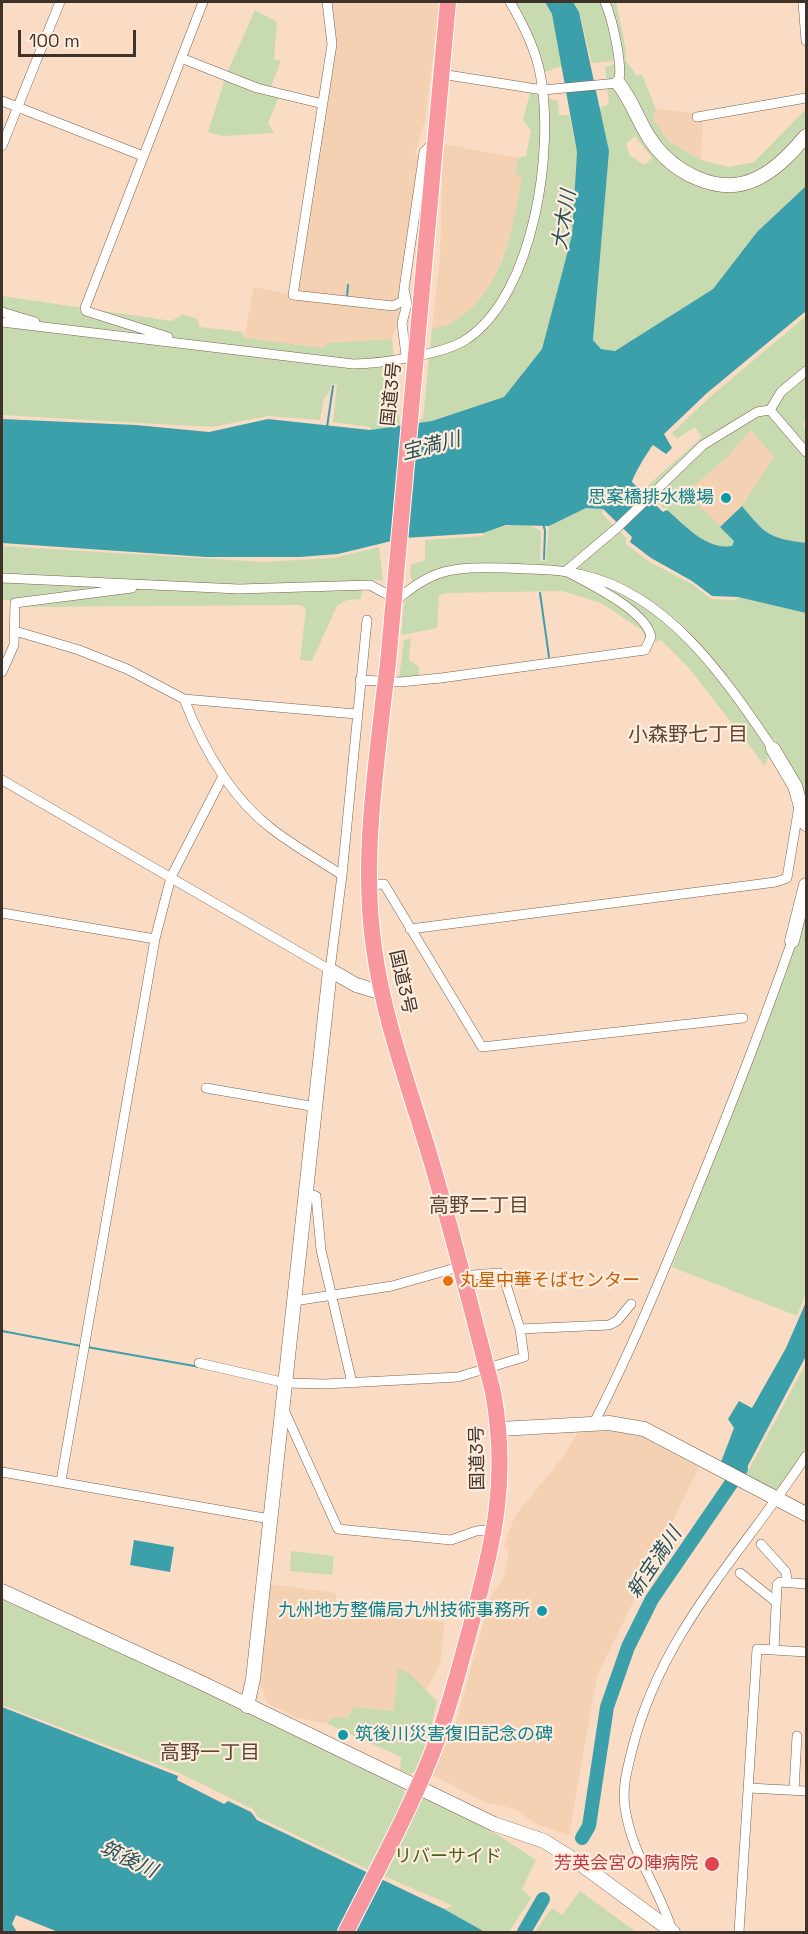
<!DOCTYPE html>
<meta charset="utf-8">
<style>
body{margin:0}
#map{position:relative;width:808px;height:1934px;overflow:hidden;background:#fadcc4;font-family:"Space Grotesk",sans-serif}
canvas{display:block}
.frame{position:absolute;inset:0;border:3px solid #3e3229;pointer-events:none}
.scale{position:absolute;left:18px;top:30px;width:118px;height:27px;box-sizing:border-box;border:3px solid #3e3229;border-top:0;padding-left:8px;font-size:18px;line-height:21px;white-space:nowrap;color:#3e3229;-webkit-text-stroke:4px #feecdd;paint-order:stroke}
</style>
<div id="map">
<canvas width="808" height="1934"></canvas>
<div class="frame"></div>
<div class="scale">100 m</div>
</div>
<script>
const ctx = document.querySelector('canvas').getContext('2d');
ctx.lineJoin = 'round';
function paint(path, color) {
  ctx.fillStyle = color;
  ctx.fill(path, 'evenodd');
}
function stroke(path, color, width, dash) {
  ctx.strokeStyle = color;
  ctx.lineWidth = width;
  ctx.lineCap = dash ? 'butt' : 'round';
  ctx.setLineDash(dash || []);
  ctx.stroke(path);
}
function write(font, color, halo, rows, align = 'center') {
  ctx.font = font + ' "Space Grotesk","Noto Sans JP",sans-serif';
  ctx.lineWidth = 4.5;
  ctx.setLineDash([]);
  ctx.textBaseline = 'middle';
  ctx.strokeStyle = halo;
  ctx.fillStyle = color;
  for (const [text, x, y, turn = 0] of rows) {
    ctx.save();
    ctx.translate(x, y);
    ctx.rotate((+turn || 0) * Math.PI / 180);
    ctx.textAlign = isNaN(turn) ? turn : align;
    if (halo) ctx.strokeText(text, 0, 0);
    ctx.fillText(text, 0, 0);
    ctx.restore();
  }
}
const built = new Path2D(`
 M330,2H440L425,120L415,153L420,159L403,305L392,339L328,343L324,348L244,338L254,287L289,294L334,48Z
 M656,109L695,113L703,121L701,160L668,141L652,116Z
 M443,144L518,158L515,173L522,175L513,228L492,284L467,312L444,328H432L440,257Z
 M751,430L774,457L742,506L720,527L685,493L727,457Z
 M579,1430H618L641,1436L699,1467L597,1676L569,1835L536,1824L514,1809L485,1802L432,1775L456,1723L490,1598L504,1577L509,1551L504,1545L515,1516L565,1454Z
 M270,1584L336,1593V1611L445,1622L440,1664L426,1690L409,1673L394,1711L354,1707L348,1717L331,1718L328,1724L298,1718L268,1704L259,1682Z`);
const green = new Path2D(`
 M516,2H545L552,14L563,66L545,72L532,35Z
 M573,2H604L609,13L615,61L592,63L579,12Z
 M608,2H616L625,45L626,61L637,76L642,74L656,109L652,117L668,141L701,160L729,167L754,162L806,109V186L757,232L713,289L615,351L601,349L593,340L609,151L598,109L609,104L605,67L621,62ZM635,136L652,158L645,165L630,156L626,144Z
 M255,10L277,22L274,59L281,61L270,89L278,99L268,123L274,133L223,136L208,132L227,73Z
 M530,93L558,101L559,115H569L577,152L572,235L542,349L504,397L432,421L370,430V427L333,422L337,384H331L329,393L324,398L320,420L268,416L212,427L2,415V296L172,321L182,314L198,319L199,327L243,332L244,338L324,348L328,343L392,339L400,424L423,419L432,328C445,328 450,324 460,317C505,285 513,226 522,176L515,174L518,158L526,156L531,131L523,119Z
 M806,316V415L803,426L806,430V543C769,538 766,535 742,506L774,457L751,430L727,457L686,493L734,540L732,546C706,550 686,526 667,510L668,508H663L645,488L702,437L695,427L677,439L672,433L710,397Z
 M586,508L603,509L602,514L626,538V544L648,561L692,584L711,599L736,600L738,597L806,613V806L774,737L765,766L689,668L661,640L646,644L643,631L601,603L562,591L445,593L439,595L437,628L401,635L404,603L417,588L410,577L411,565L425,560V540L483,536V533C501,527 524,519 541,531L540,561H546L549,526Z
 M2,546L263,562L334,558L379,547L383,580L363,581L361,599L347,600L337,606L312,661L300,660L306,608L300,605L17,607L9,600H2Z
 M411,638L409,660L419,667V675L399,678L404,640Z
 M806,900V1293L797,1316L672,1267L723,1135Z
 M806,1363V1447L777,1491L746,1475Z
 M291,1551L334,1556L332,1575L290,1571Z
 M2,1596L400,1784L406,1794L369,1870L258,1817L253,1809L177,1772L2,1705Z
 M398,1669L409,1673L437,1701L426,1750L415,1772L410,1774L400,1770L401,1757L328,1724L331,1718L348,1717L354,1707L394,1711Z
 M425,1795L501,1837L536,1860L522,1889L531,1898L509,1932H485L444,1909L453,1906L384,1876L419,1800Z
 M580,1891L636,1932H535L552,1908L562,1915Z`);
const water = new Path2D(`
 M545,2H573L579,12L609,151L593,340L601,349L615,351L713,289L757,232L806,186V311L707,393L664,434L672,448L666,454L653,445C648,451 633,476 632,482L663,512L667,510C686,526 706,550 732,546L734,541L720,527L742,506C766,535 769,538 806,543V613L738,597L712,596L692,581L651,558L630,542L632,537L603,509L586,508L549,526L506,525L483,533L404,538L338,554L300,557H206L2,543V419L136,425L209,432L268,419L370,430L432,421L504,397L542,349L572,235L577,152L552,14Z
 M806,1302V1356L744,1473L721,1462L734,1428L728,1419L739,1401L752,1408L786,1348Z
 M134,1540L174,1547L170,1572L130,1565Z
 M2,1707L178,1776L177,1780L224,1804L228,1801L251,1812L257,1820L444,1909L485,1932H58L16,1915L12,1924L17,1932H2Z`);
const stream = new Path2D(`
 M347,297L348,285
 M327,427L333,386
 M543,523L545,531L544,559
 M540,593L549,657
 M2,1331L81,1346
 M87,1347L200,1367`);
const river = new Path2D(`
 M582,1838L589,1826L607,1707L628,1647L652,1599L741,1469
 M524,1932L543,1899`);
const street = new Path2D(`
 M327,2L332,44L293,295L393,306L403,301L404,289
 M803,2L806,41
 M181,58L257,88L323,104
 M441,74L543,90L618,83C624,68 612,18 605,2
 M2,101L143,156
 M697,117L806,98
 M2,146L60,2
 M2,312L35,322
 M2,322L353,364C379,364 446,354 467,339C535,293 555,147 540,73C535,47 523,24 510,2
 M168,337L86,311L85,308L203,2
 M406,356L402,323L407,304L404,289L424,152L433,143
 M770,410L781,392L806,371
 M2,578L239,589L370,585L392,597
 M394,603C432,567 455,567 506,568C531,569 558,569 583,575C670,595 726,680 773,749
 M15,631L79,650L127,669L184,699L356,714
 M2,672L14,645L15,603L132,588
 M360,680L400,682L441,678L645,650L651,637C647,611 588,583 566,571L617,528L703,445L757,412L770,410L806,452
 M184,699C203,748 230,797 272,829C294,846 319,860 342,875
 M2,780L330,970L342,875L367,620
 M369,885L384,884L482,1047L743,1018
 M2,913L155,939
 M410,929L776,882L787,878L799,806
 M206,1088L316,1107
 M306,1193L316,1196L321,1250L352,1383
 M461,1276L499,1273L503,1275L520,1329
 M294,1301L392,1286L459,1267
 M199,1363L286,1383L325,1384L458,1377L524,1357L520,1329L609,1325L617,1321L631,1304
 M284,1410L338,1529L451,1540L476,1531L496,1529
 M594,1423C629,1355 658,1285 687,1214C724,1124 760,1033 792,941
 M2,1472L270,1519
 M61,1481L155,939L171,877L223,776
 M761,1544L786,1572L787,1582
 M740,1573L776,1602
 M774,1650L777,1585L780,1582L806,1584
 M749,1788L806,1791
 M794,1790L797,1736
 M672,1930C658,1886 632,1855 625,1808C622,1788 627,1770 632,1750C661,1632 742,1554 806,1456
 M739,1932L757,1649L806,1652`);
const secondary = new Path2D(`
 M618,83C632,100 638,121 650,139C672,172 719,198 758,178C778,168 792,152 806,136
 M773,749L795,786L806,824
 M792,941L806,885
 M499,1429L609,1423L644,1429L806,1514
 M2,1591L200,1682L494,1824L544,1841L582,1865L673,1932
 M247,1706L253,1679L330,970L356,985L383,993`);
const highway = new Path2D(`
 M388,663L448,2
 M346,1932C375,1874 407,1816 431,1756C448,1713 459,1669 471,1625C494,1542 509,1479 493,1392C472,1311 452,1230 428,1150C408,1084 383,1016 374,948C362,866 374,784 383,703`);
const highwayBridge = new Path2D(`
 M383,703L388,663`);
const markers = [
 [726,498,6,"#0f9aa8"],
 [448,1281,6,"#e8710a"],
 [542,1611,6,"#0f9aa8"],
 [343,1735,6,"#0f9aa8"],
 [712,1864,8,"#e0444e"]
];
const streetNames = [
 ["国道3号",392,394,-84],
 ["国道3号",402,982,77],
 ["国道3号",478,1458,-91]
];
const cultureNames = [
 ["思案橋排水機場",714,498],
 ["九州地方整備局九州技術事務所",530,1611],
 ["筑後川災害復旧記念の碑",355,1735,"left"]
];
const foodNames = [
 ["丸星中華そばセンター",460,1281]
];
const parkNames = [
 ["リバーサイド",448,1857]
];
const healthNames = [
 ["芳英会宮の陣病院",698,1864]
];
const waterNames = [
 ["大木川",565,220,-81],
 ["宝満川",431,447,-14],
 ["新宝満川",655,1563,-56],
 ["筑後川",128,1860,25]
];
const neighbourhoodNames = [
 ["小森野七丁目",688,736],
 ["高野二丁目",479,1207],
 ["高野一丁目",210,1754]
];
paint(built, '#f4d1b3');
paint(green, '#c8dab0');
paint(water, '#3ca0ab');
stroke(stream, '#3ca0ab', 2);
stroke(river, '#3ca0ab', 14);
stroke(street, '#7b614c', 10);
stroke(secondary, '#7b614c', 15);
stroke(highway, '#fff', 18);
stroke(street, '#fff', 9);
stroke(secondary, '#fff', 14);
stroke(highway, '#f8979e', 16);
stroke(highwayBridge, '#fff', 18, []);
stroke(highwayBridge, '#f8979e', 16);
for (const [x, y, r, color] of markers) {
  const dot = new Path2D();
  dot.arc(x, y, r, 0, 2 * Math.PI);
  ctx.fillStyle = color;
  ctx.fill(dot);
  stroke(dot, '#feecdd', 2);
}
write('18px', '#3e3229', '#feecdd', streetNames);
write('18px', '#0d838f', '#feecdd', cultureNames, 'right');
write('18px', '#c56008', '#feecdd', foodNames, 'left');
write('18px', '#4a611d', '#feecdd', parkNames);
write('18px', '#be3a42', '#feecdd', healthNames, 'right');
write('italic 20px', '#275358', '#feecdd', waterNames);
write('20px', '#5e4531', '#feecdd', neighbourhoodNames);
</script>
